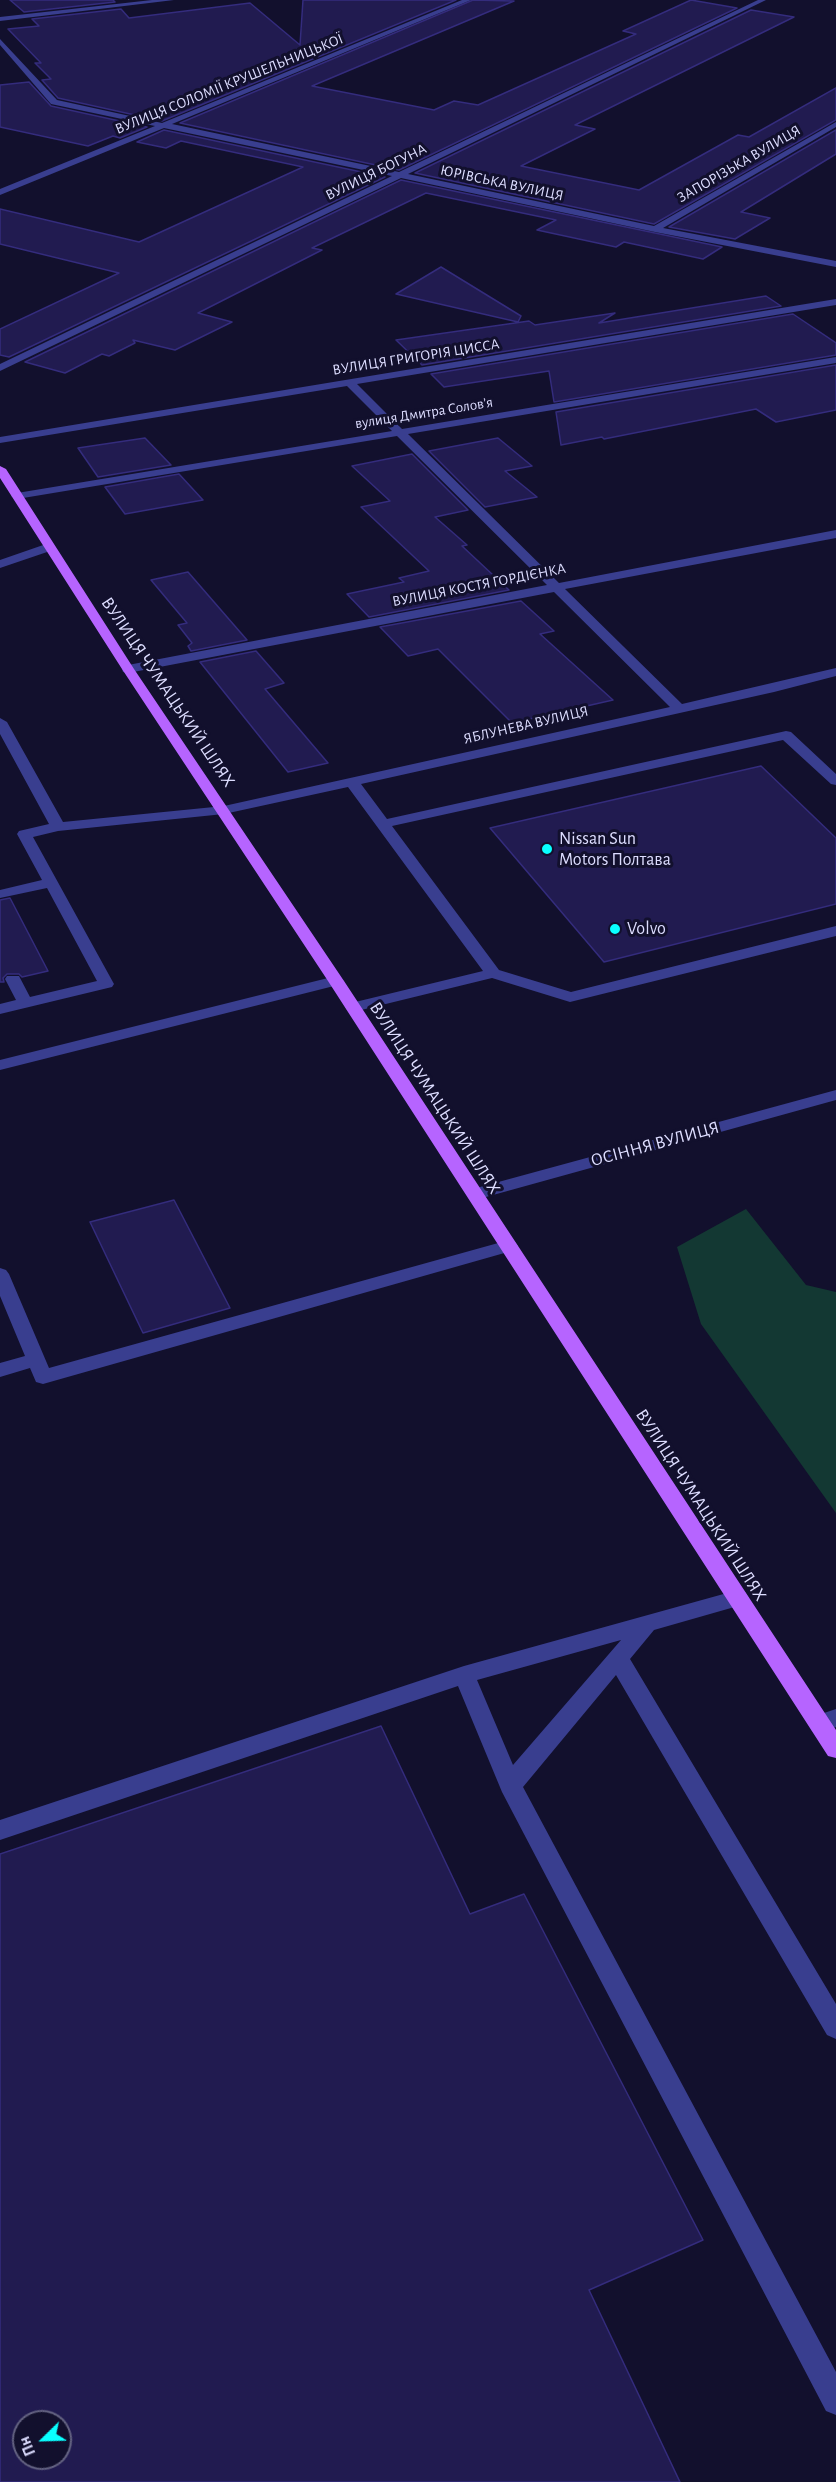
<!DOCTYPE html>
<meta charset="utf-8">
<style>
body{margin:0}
#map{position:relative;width:836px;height:2482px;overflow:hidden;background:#12102d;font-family:"Alegreya Sans",sans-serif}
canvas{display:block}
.north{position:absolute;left:12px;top:2410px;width:60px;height:60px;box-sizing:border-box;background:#12102d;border:2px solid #636281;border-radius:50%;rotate:247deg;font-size:16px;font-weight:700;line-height:24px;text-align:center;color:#ddf}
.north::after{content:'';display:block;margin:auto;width:21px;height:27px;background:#09ffff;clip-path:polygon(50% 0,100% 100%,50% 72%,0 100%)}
</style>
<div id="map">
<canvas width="836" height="2482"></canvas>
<div class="north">Пн</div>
</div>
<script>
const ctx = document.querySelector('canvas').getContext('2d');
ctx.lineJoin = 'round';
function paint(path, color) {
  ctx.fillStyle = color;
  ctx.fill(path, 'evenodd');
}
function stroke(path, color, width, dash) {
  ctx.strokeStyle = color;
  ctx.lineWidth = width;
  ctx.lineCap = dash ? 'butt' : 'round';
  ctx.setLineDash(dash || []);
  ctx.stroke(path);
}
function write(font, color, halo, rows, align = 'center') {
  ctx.font = font + ' "Alegreya Sans",sans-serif';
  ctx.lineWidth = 6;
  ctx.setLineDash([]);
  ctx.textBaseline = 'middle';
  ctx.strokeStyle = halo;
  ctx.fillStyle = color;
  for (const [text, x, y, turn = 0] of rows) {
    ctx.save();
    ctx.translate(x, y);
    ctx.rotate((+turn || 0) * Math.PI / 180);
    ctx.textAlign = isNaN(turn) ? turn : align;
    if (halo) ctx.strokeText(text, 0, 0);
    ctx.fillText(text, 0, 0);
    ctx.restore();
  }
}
const green = new Path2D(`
 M746,1209L806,1285L836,1292V1513L701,1324L677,1247Z`);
const building = new Path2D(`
 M10,0H113L115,2L24,12Z
 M303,0H456L162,121L58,98L42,80L51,79L35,63H41L8,29L39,26L32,19L121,9L129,18L250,3L300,45Z
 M473,0L514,1L312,86L434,110L454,101L478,105L636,34L623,31L691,0L737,8L399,170L180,123Z
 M751,10L794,17L575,125L595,129L521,166L639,190L738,135L749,137L836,88V120L654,224L415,173Z
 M29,82L51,106L147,127L120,138L113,136L88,146L0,127V85Z
 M164,130L385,177L9,357L0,355V329L119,273L0,244V209L139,242L303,167L181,141L166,148L137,142Z
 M836,130V154L741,212L770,218L735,239L669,227Z
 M401,180L722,247L703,259L624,242L616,247L537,230L556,220L426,193L312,248L322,250L198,313L232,322L175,350L133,340L135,343L109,356L102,354L65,373L25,362Z
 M441,267L521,316L518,322L396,294Z
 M766,296L781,306L422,365L396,340L529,321L535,325L615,313L599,323Z
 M793,314L836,343V355L554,402L549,371L444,387L431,374Z
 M836,365V410L776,422L756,409L604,439L602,437L561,445L556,412Z
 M145,438L171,465L98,477L78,448Z
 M498,438L532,466L505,471L537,497L485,507L429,451Z
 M412,454L468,510L435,517L467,545L462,546L509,590L369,617L347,594L404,582L399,578L429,571L361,507L390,501L352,466Z
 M179,474L203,500L125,514L105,487Z
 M188,572L247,640L191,651L188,646L192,643L178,625L187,623L151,580Z
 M521,601L554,631L540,634L613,700L512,723L438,649L408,656L380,627Z
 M256,651L284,683L265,689L328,763L288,772L200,662Z
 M761,766L836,838V904L604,962L490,828Z
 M10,898L48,971L22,977L19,974H7L3,978L4,982H0V900Z
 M174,1200L230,1308L143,1333L90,1222Z
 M381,1726L470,1914L524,1894L703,2240L589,2290L680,2482H0V1854ZM24,2422H60V2458H24Z`);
const minor = new Path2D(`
 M152,0H174L0,21V17Z
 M462,0H471L172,124L399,172L758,0H766L408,174L654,226L836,122V127L663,228L836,261V267L655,232L401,178L0,371V364L392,176L164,128L0,195V189L155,126L51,104L0,45V39L57,100L162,123Z
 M836,299V305L357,384L402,429L836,357V363L408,434L559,583L836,530V538L565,589L682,704L836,668V676L774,692L361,784L387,819L786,731L791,732L836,774V785L831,784L783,740L392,826L499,970L571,992L836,926V936L570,1002L492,978L353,1012L347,1010L345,1007L347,1004L483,971L348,787L224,814L58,831L33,837L114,984L112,987L0,1014V1004L16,1000L5,979L7,976H19L30,997L97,981L47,888L0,898V890L42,880L17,834L19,831L49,824L0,734V718L7,722L63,822L224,806L670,707L554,592L128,673L123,672L122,669L123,666L128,665L547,585L397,436L17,499L11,496L17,493L392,431L347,386L0,443V437Z
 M49,543L55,547L53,550L0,568V560Z
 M336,976L344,981L342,984L0,1070V1060Z
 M836,1090V1100L475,1200L469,1198L466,1194L469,1190Z
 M509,1240L515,1242L518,1246L515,1250L43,1384L36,1382L30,1368L0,1377V1363L25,1356L0,1296V1268L6,1270L9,1274L49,1368Z
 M738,1590L745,1592L749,1598L745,1604L654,1630L630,1659L836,2004V2039L827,2035L616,1675L523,1787L836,2372V2415L826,2411L502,1792L458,1686L0,1840V1820L464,1666ZM621,1640L513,1765L477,1680Z
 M836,1709V1727L820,1733L812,1731L809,1724L812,1717Z`);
const major = new Path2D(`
 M0,466L6,469L134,669L344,981L836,1730V1758L828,1756L328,981L122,669L0,478Z`);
const markers = [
 [547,849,6,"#09ffff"],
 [615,929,6,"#09ffff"]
];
const farStreetnames = [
 ["ВУЛИЦЯ СОЛОМІЇ КРУШЕЛЬНИЦЬКОЇ",229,84,-22],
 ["ЗАПОРІЗЬКА ВУЛИЦЯ",739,164,-30],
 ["ВУЛИЦЯ БОГУНА",376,172,-26],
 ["ЮРІВСЬКА ВУЛИЦЯ",502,183,12],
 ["ВУЛИЦЯ ГРИГОРІЯ ЦИССА",416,357,-9],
 ["вулиця Дмитра Соловʼя",424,413,-9],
 ["ВУЛИЦЯ КОСТЯ ГОРДІЄНКА",479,585,-11],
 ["ЯБЛУНЕВА ВУЛИЦЯ",526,725,-13]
];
const streetNames = [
 ["ВУЛИЦЯ ЧУМАЦЬКИЙ ШЛЯХ",168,692,56],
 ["ВУЛИЦЯ ЧУМАЦЬКИЙ ШЛЯХ",435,1098,57],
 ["ОСІННЯ ВУЛИЦЯ",655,1144,-15],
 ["ВУЛИЦЯ ЧУМАЦЬКИЙ ШЛЯХ",701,1505,57]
];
const poiNames = [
 ["Nissan Sun",559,839],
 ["Motors Полтава",559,860],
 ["Volvo",627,929]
];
paint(green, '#133833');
paint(building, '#211b50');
stroke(building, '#342c7d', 1.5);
paint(minor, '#393e8f');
paint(major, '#b664ff');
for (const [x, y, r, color] of markers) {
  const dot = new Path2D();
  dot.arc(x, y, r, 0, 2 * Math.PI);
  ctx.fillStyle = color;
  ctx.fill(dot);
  stroke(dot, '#12102d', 2);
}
write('15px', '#ddf', '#12102d', farStreetnames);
write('18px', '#ddf', '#12102d', streetNames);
write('18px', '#ddf', '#12102d', poiNames, 'left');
</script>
